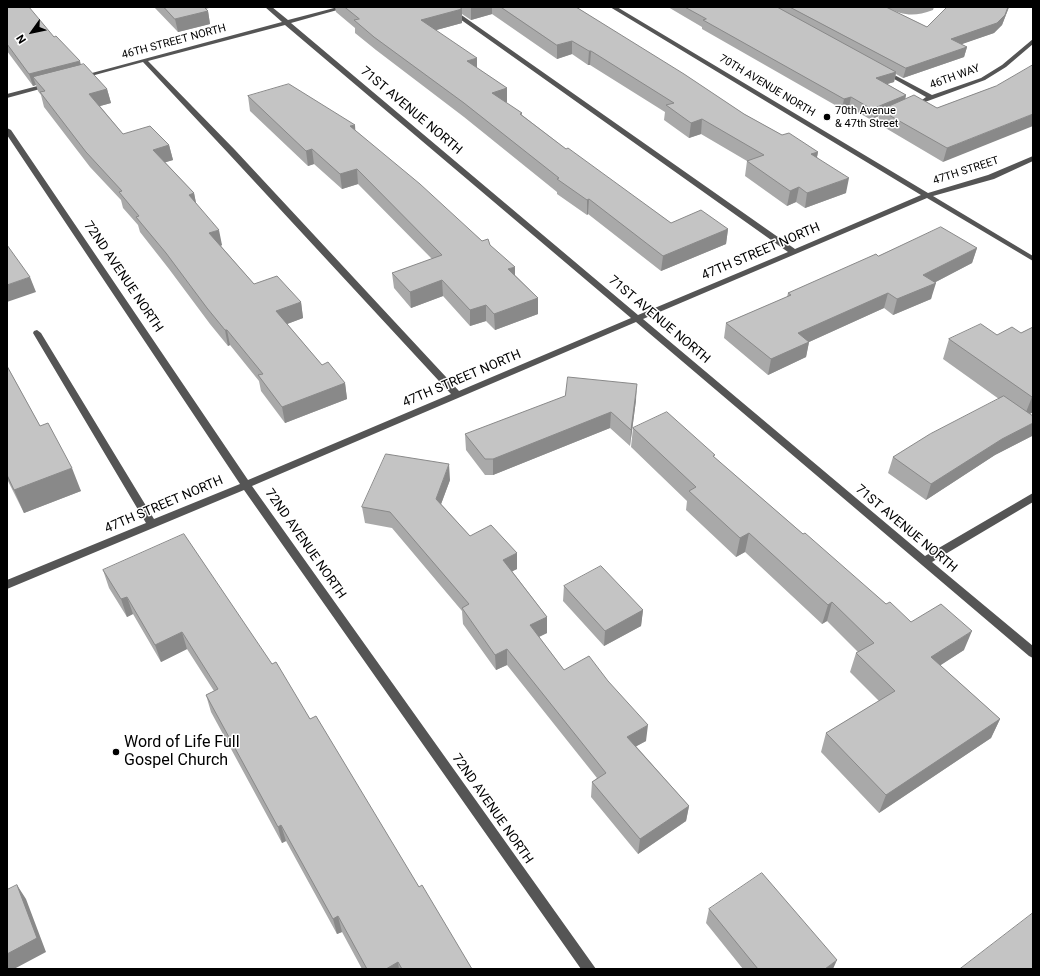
<!DOCTYPE html>
<style>
body{margin:0}
#map{position:relative;width:1040px;height:976px;overflow:hidden;background:#fff;font-family:Roboto,sans-serif}
canvas{display:block}
.frame{position:absolute;inset:0;border:8px solid #000;pointer-events:none}
.north{position:absolute;left:12px;top:12px;width:40px;height:40px;-webkit-text-stroke:3px #fff;paint-order:stroke;rotate:237deg;font-size:11px;font-weight:700;line-height:16px;text-align:center;color:#000}
.north::after{content:'';display:block;margin:auto;width:14px;height:18px;background:#000;clip-path:polygon(50% 0,100% 100%,50% 72%,0 100%)}
</style>
<div id="map">
<canvas width="1040" height="976"></canvas>
<div class="frame"></div>
<div class="north">N</div>
</div>
<script>
const ctx = document.querySelector('canvas').getContext('2d');
ctx.lineJoin = 'round';
function paint(path, color) {
  ctx.fillStyle = color;
  ctx.fill(path, 'evenodd');
}
function stroke(path, color, width, dash) {
  ctx.strokeStyle = color;
  ctx.lineWidth = width;
  ctx.lineCap = dash ? 'butt' : 'round';
  ctx.setLineDash(dash || []);
  ctx.stroke(path);
}
function write(font, color, halo, rows, align = 'center') {
  ctx.font = font + ' Roboto,sans-serif';
  ctx.lineWidth = 3;
  ctx.setLineDash([]);
  ctx.textBaseline = 'middle';
  ctx.strokeStyle = halo;
  ctx.fillStyle = color;
  for (const [text, x, y, turn = 0] of rows) {
    ctx.save();
    ctx.translate(x, y);
    ctx.rotate((+turn || 0) * Math.PI / 180);
    ctx.textAlign = isNaN(turn) ? turn : align;
    if (halo) ctx.strokeText(text, 0, 0);
    ctx.fillText(text, 0, 0);
    ctx.restore();
  }
}
const water = new Path2D(`
 M886,7H934L933,10C914,17 904,16 886,7Z`);
const minor = new Path2D(`
 M265,7H272L288,20L338,7H348L291,23L638,315L788,252L443,7H450L795,249L921,195L610,7H617L928,193L988,175L1033,156V161L994,179L933,196L1033,256V261L927,198L643,319L925,556L1033,493V502L932,562L1033,646V658L1029,656L636,322L252,486L596,969H581L244,490L7,589V580L146,523L33,333L34,331L37,330L41,333L154,519L240,484L7,135V128L11,130L248,480L451,394L229,154L143,62L80,79L77,77L282,22ZM285,25L631,318L459,391L235,150L148,61Z
 M1033,39V44L1006,67L985,80L925,102L922,100L926,97L880,71L885,70L932,95L981,78L1002,65Z
 M49,83L52,85L51,86L7,98V94Z`);
const wall = new Path2D(`
 M7,7L54,37L81,65L107,89L111,103L100,106L123,134L169,145L173,160L165,162L194,193L196,203L222,245L221,246L254,284L301,302L303,318L287,324L322,365L345,383L347,399L285,423L261,391L259,381L230,345L228,346L210,324L169,269L140,232L138,225L123,208L121,200L90,167L44,107L41,95L38,91L36,85L33,86L7,51Z
 M154,7H209V8L206,9L208,11L210,24L178,32Z
 M335,7H576L744,114L782,135L818,152L817,157L846,193L805,208L796,202L787,206L745,176L747,161L701,134L689,138L664,120L665,112L590,65H588L572,54L557,59L492,14L471,20L462,14V23L436,30L477,68L507,88V102L506,103L522,113V115L566,149L671,223L728,229L726,244L661,271L588,214L587,215L557,194V192L464,117L376,50L355,33V28L336,12Z
 M668,7H886L927,27L947,7H1009L1002,25L994,33L961,44L967,47L964,57L903,78L896,74L894,82L887,84L906,95L905,99L937,108L996,86L943,162L877,123L879,116L874,118L873,121L849,107L842,109L702,29V27Z
 M248,96L355,130L482,241L490,245L515,275L538,298V314L495,330L486,321L470,326L443,296L411,308L394,288L392,273L432,259L358,184L342,189L314,164L308,166L250,111Z
 M977,248L972,263L934,283L931,299L893,315L884,308L809,342L806,357L768,375L724,338L726,323L787,297L788,293L878,256Z
 M1033,327V412L1030,414L1032,436L995,455L926,500L888,473L893,457L999,399L943,359L949,339L1021,333Z
 M7,366L40,426L81,491L24,513L7,479Z
 M636,400L630,446L610,428L493,475H485L466,450L465,434Z
 M633,428L714,457L803,534L886,604L911,622L964,650L940,665L1000,719L991,738L879,813L821,752L826,733L879,701L850,672L856,653L858,652L827,621L822,624L745,552L736,557L686,510L687,501L631,447Z
 M450,480L441,504L470,536L517,553V569L512,571L547,617V633L539,637L564,670L646,741L636,746L689,806L686,821L638,854L591,797L592,782L597,778L507,665L496,670L463,624L462,611L392,528L365,523L362,507Z
 M103,570L272,664L310,719L472,969H362L342,932L337,934L286,841L282,843L211,712L206,695L214,691L187,649L161,662L133,614L127,617L109,588Z
 M564,586L643,610L641,626L604,646L563,601Z
 M709,909L833,969H743L706,923Z`);
const shadedWall = new Path2D(`
 M471,7H492V14L471,20Z
 M1008,7H1009L1002,25L994,33L948,49L951,39Z
 M462,9V23L422,34L421,20Z
 M208,11L210,24L178,32L175,19Z
 M572,41V54L557,59V45Z
 M967,47L964,57L903,78L906,68Z
 M589,51H591L590,65H588Z
 M477,58V72L467,61Z
 M80,61L83,73L33,77L36,85L33,86L29,74Z
 M896,72L894,82L874,88L876,78Z
 M507,88V102L492,108V93Z
 M107,89L111,103L93,108L89,94Z
 M906,95L904,105L880,110L879,116L874,118L873,121L877,107Z
 M851,97L849,107L842,109L844,99Z
 M1033,114V126L943,162L947,148Z
 M702,119L701,134L689,138L691,123Z
 M355,125L356,140L350,126Z
 M169,145L173,160L157,165L153,150Z
 M312,149L314,164L308,166L306,151Z
 M818,152L815,166L811,154Z
 M357,169L358,184L342,189L340,174Z
 M849,178L846,193L805,208L807,193Z
 M799,187L796,202L787,206L790,191Z
 M194,193L197,208L189,195Z
 M589,199L588,214L587,215V200Z
 M728,229L726,244L661,271L663,256Z
 M219,230L222,245L212,249L209,233Z
 M977,248L972,263L922,289L936,283L931,299L893,315L897,299L923,275Z
 M515,267V282L508,269Z
 M30,277L36,292L7,302V285Z
 M442,280L443,296L411,308L410,292Z
 M888,293L884,308L809,342L806,357L768,375L771,359L798,333Z
 M538,298V314L495,330L494,314Z
 M301,302L303,318L279,327L276,311Z
 M486,305V321L470,326V310Z
 M225,330H227L230,345L228,346Z
 M345,383L347,399L285,423L282,407Z
 M637,384L636,400L630,446L631,430Z
 M1033,396V412L1024,417L1032,397Z
 M611,412L610,428L493,475V459Z
 M1033,423V433L1032,436L995,455L926,500L931,484L1002,439Z
 M449,464L450,480L437,515L436,499Z
 M72,468L81,491L24,513L14,490Z
 M749,533L745,552L736,557L740,538Z
 M517,553V569L503,576V560Z
 M127,597L133,614L127,617L121,599Z
 M832,602L827,621L822,624L828,605Z
 M643,610L641,626L604,646L605,631Z
 M547,617V633L530,641V625Z
 M972,631L964,650L924,676L931,657Z
 M182,632L187,649L161,662L155,645Z
 M507,649V665L496,670L495,655Z
 M1000,719L991,738L879,813L886,795Z
 M648,725L646,741L626,752L627,737Z
 M689,806L686,821L638,854L640,839Z
 M281,825L286,841L282,843L278,827Z
 M17,885L26,899L46,952L14,969H7V954Z
 M338,916L342,932L337,934L333,919Z
 M837,960L833,969H825Z
 M398,962L399,969H386Z`);
const building = new Path2D(`
 M7,7H29L54,37L56,36L80,61L29,74L7,44Z
 M164,7H204L208,11L175,19Z
 M345,7H459L462,9L421,20L477,58L467,61L507,88L492,93L522,113L520,114L566,149L568,148L671,223L701,210L728,229L663,256L589,199L587,200L557,179L559,178L464,103L374,37L354,20L359,19Z
 M501,7H576L684,74L744,114L782,135L789,133L818,152L811,154L849,178L807,193L799,187L790,191L747,161L764,155L702,119L691,123L666,105L674,103L591,51H589L572,41L557,45Z
 M685,7H777L896,72L876,78L906,95L877,107L875,111L851,97L844,99L703,20L706,19Z
 M790,7H886L927,27L947,7H1008L1005,15L997,23L951,39L967,47L906,68Z
 M84,64L107,89L89,94L123,134L150,126L169,145L153,150L194,193L189,195L219,230L209,233L254,284L277,276L301,302L276,311L322,365L328,362L345,383L282,407L258,375L263,374L227,330H225L207,308L166,253L136,217L139,216L119,192L122,191L86,152L40,92L45,91L33,77Z
 M1033,65V114L947,148L880,110L914,95L937,108L996,86Z
 M289,84L355,125L350,126L420,184L482,241L488,239L490,245L515,267L508,269L538,298L494,314L486,305L470,310L442,280L410,292L392,273L442,255L357,169L340,174L312,149L306,151L248,96Z
 M941,227L977,248L923,275L936,283L897,299L888,293L798,333L809,342L771,359L726,323L791,295L788,293L876,254L878,256Z
 M7,245L30,277L7,285Z
 M981,324L997,335L1012,327L1021,333L1033,327V396L1032,397L949,339Z
 M7,366L40,426L48,423L72,468L14,490L7,475Z
 M568,377L637,384L631,430L611,412L493,459H485L465,434L565,396Z
 M1004,396L1033,416V423L1002,439L931,484L893,457L930,434Z
 M667,412L715,455L713,456L803,534L805,533L886,604L890,602L911,622L941,604L972,631L931,657L1000,719L886,795L826,733L895,691L856,653L874,643L832,602L828,605L749,533L740,538L689,491L696,487L633,428Z
 M386,454L449,464L436,499L470,536L491,525L517,553L503,560L547,617L530,625L564,670L589,656L608,681L648,725L627,737L689,806L640,839L592,782L606,773L507,649L495,655L462,608L469,604L390,512L362,507Z
 M184,534L272,664L276,662L310,719L316,716L419,887L422,885L472,969H402L398,962L386,969H367L338,916L333,919L281,825L278,827L206,695L218,689L182,632L155,645L127,597L121,599L103,570Z
 M601,566L643,610L605,631L564,586Z
 M762,873L837,960L825,969H758L709,909Z
 M17,885L37,938L7,954V890Z
 M1033,913V969H960Z`);
const markers = [
 [827,117,4,"#000"],
 [116,752,4,"#000"]
];
const farStreetnames = [
 ["46TH STREET NORTH",174,42,-15],
 ["46TH WAY",955,77,-20],
 ["70TH AVENUE NORTH",767,86,31],
 ["47TH STREET",966,171,-18]
];
const farPoinames = [
 ["70th Avenue",835,111],
 ["& 47th Street",835,124]
];
const streetNames = [
 ["71ST AVENUE NORTH",411,111,40],
 ["47TH STREET NORTH",761,252,-23],
 ["72ND AVENUE NORTH",123,277,56],
 ["71ST AVENUE NORTH",659,320,40],
 ["47TH STREET NORTH",462,379,-23],
 ["47TH STREET NORTH",164,505,-23],
 ["71ST AVENUE NORTH",906,529,40],
 ["72ND AVENUE NORTH",305,544,55],
 ["72ND AVENUE NORTH",492,809,55]
];
const nearPoinames = [
 ["Word of Life Full",124,743],
 ["Gospel Church",124,761]
];
paint(water, '#a3a3a3');
paint(minor, '#555');
paint(wall, '#a9a9a9');
paint(shadedWall, '#898989');
paint(building, '#c4c4c4');
stroke(building, '#898989', 1);
for (const [x, y, r, color] of markers) {
  const dot = new Path2D();
  dot.arc(x, y, r, 0, 2 * Math.PI);
  ctx.fillStyle = color;
  ctx.fill(dot);
  stroke(dot, '#fff', 1.5);
}
write('11px', '#000', '#fff', farStreetnames);
write('11px', '#000', '#fff', farPoinames, 'left');
write('13px', '#000', '#fff', streetNames);
write('16px', '#000', '#fff', nearPoinames, 'left');
</script>
